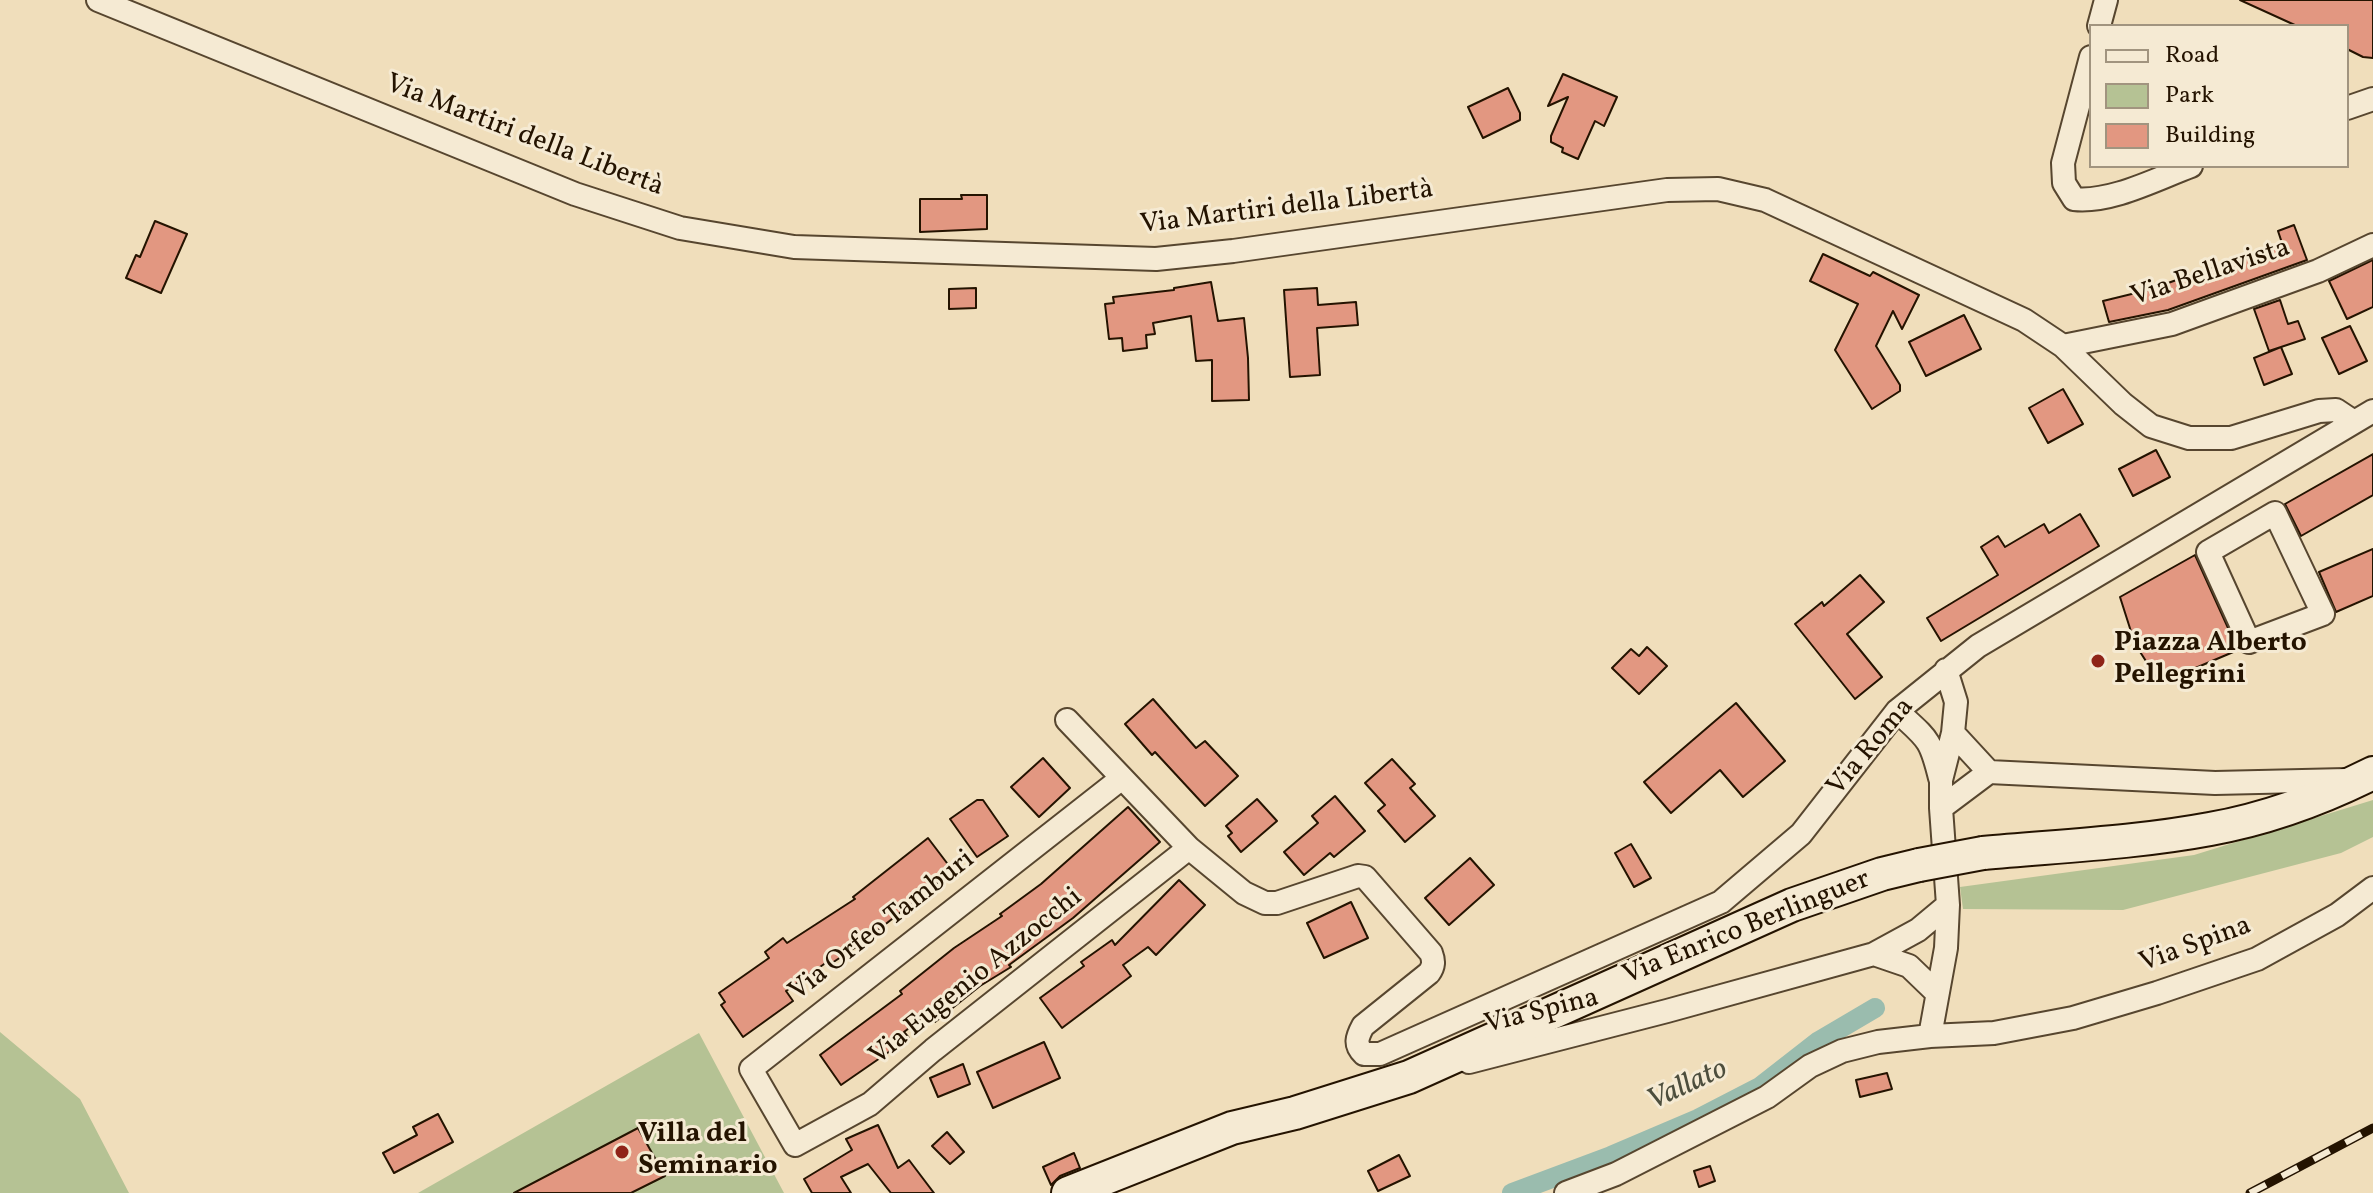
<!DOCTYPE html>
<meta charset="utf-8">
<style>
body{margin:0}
#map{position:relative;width:2373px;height:1193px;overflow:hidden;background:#f0debb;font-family:Vollkorn,serif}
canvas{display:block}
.legend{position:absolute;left:2089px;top:24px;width:260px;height:144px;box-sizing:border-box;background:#f5ead3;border:2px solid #a1947f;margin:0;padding:10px 14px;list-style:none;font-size:24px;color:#241300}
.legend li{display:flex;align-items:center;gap:16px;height:40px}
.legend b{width:40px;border:2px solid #a1947f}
</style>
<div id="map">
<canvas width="2373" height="1193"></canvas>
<ul class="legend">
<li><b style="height:10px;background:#f5ead3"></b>Road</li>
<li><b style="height:22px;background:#b5c294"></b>Park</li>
<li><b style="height:22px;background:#e29781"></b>Building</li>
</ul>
</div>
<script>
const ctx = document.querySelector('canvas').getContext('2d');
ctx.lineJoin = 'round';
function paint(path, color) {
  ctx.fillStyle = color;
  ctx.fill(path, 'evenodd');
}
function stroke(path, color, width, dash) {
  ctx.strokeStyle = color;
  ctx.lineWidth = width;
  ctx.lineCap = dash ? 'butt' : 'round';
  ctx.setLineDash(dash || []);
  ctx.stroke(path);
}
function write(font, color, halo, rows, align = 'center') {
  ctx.font = font + ' Vollkorn,serif';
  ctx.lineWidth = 6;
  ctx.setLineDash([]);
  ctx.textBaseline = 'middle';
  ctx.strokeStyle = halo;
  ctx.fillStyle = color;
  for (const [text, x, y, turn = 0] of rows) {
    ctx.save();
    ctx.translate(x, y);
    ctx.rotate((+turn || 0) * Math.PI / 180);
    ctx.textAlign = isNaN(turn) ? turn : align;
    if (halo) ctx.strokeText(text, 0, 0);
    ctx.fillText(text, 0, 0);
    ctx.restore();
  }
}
const green = new Path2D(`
 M2373,800V837L2341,853L2123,910L1963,909L1960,887L2194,855Z
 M0,1032L80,1099L129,1193H0Z
 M699,1033L784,1193H418Z`);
const canal = new Path2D(`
 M1512,1193L1611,1156L1698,1119L1760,1087L1819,1041L1875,1008`);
const building = new Path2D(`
 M2240,0H2373V58L2363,57L2347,49V26H2297Z
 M1563,74L1617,97L1604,126L1595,121L1578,159L1562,152L1563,148L1551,142V136L1568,97L1548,106Z
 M1508,88L1520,113V120L1483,138L1468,107Z
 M961,195H987V229L920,232V199H962Z
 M155,221L187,234L161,293L126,278L136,255L140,257Z
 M2294,225L2307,260L2168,310L2109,322L2103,301L2148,290L2282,243L2278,231Z
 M1823,254L1870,276L1873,272L1919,295L1902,329L1893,311L1876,346L1900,385V391L1872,409L1835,350L1858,304L1810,281Z
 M2373,260V307L2347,319L2329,281Z
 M1211,282L1218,321L1244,318L1248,358L1249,400L1212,401V360L1196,361L1191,316L1153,323L1155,334L1146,335L1147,348L1123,351L1122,338L1109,339L1105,304L1114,303L1113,297L1174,290V288Z
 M976,288V308L949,309V289Z
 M1317,288L1318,305L1356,302L1358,325L1317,328L1320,375L1290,377L1284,290Z
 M2280,300L2288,324L2298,321L2305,339L2269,351L2254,309Z
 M1964,315L1981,349L1926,376L1909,342Z
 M2350,326L2367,361L2339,374L2322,338Z
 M2281,347L2292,374L2264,385L2254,358Z
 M2063,389L2083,424L2048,443L2029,408Z
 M2156,450L2170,477L2133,496L2119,469Z
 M2373,454V495L2301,536L2285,504Z
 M2080,514L2099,546L1941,641L1927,618L1998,575L1981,547L1998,536L2005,547L2044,524L2049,533Z
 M2373,549V596L2336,612L2319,572Z
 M2195,555L2238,650L2160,683L2135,644L2120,597Z
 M1860,575L1884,602L1847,634L1882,677L1855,699L1795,624L1822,602L1824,606Z
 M1647,647L1667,666L1639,694L1612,668L1631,649L1639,656Z
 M1153,699L1196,748L1205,741L1238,776L1205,806L1155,752L1152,755L1125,724Z
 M1736,703L1785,761L1743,797L1720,770L1671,813L1644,782Z
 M1043,758L1070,788L1039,817L1011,787Z
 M1392,759L1415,784L1410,788L1435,816L1405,842L1378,811L1385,805L1365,783Z
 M1335,796L1365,831L1334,857L1330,853L1304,875L1284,852L1318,823L1312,816Z
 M1257,799L1277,821L1241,852L1228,836L1232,833L1226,826Z
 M977,800H983L1008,836L977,857L950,819Z
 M1128,807L1160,842L1073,918L1009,965L1011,967L980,986L935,1022L928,1013L904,1032L909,1038L841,1085L820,1055L902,994L900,991L954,948L1002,916L1000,914L1041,884Z
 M928,838L953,871L859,945L829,965L827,962L786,991L793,1001L743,1037L721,1005L725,1002L719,993L769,958L765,952L783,938L787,943L855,899L853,897Z
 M1631,844L1651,878L1634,887L1615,853Z
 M1470,858L1494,885L1449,925L1425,898Z
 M1179,880L1205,905L1156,955L1148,947L1123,965L1131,976L1062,1028L1040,998L1084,966L1081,962L1112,940L1115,945Z
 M1351,902L1368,938L1324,958L1307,923Z
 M1044,1042L1060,1078L993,1108L977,1072Z
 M963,1064L970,1084L938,1097L930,1078Z
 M1887,1073L1892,1089L1860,1097L1856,1080Z
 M438,1114L453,1142L394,1173L383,1153L417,1135L413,1127Z
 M878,1125L898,1168L909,1160L934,1193H891L868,1164L841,1177L851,1193H812L804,1179L852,1150L846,1139Z
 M638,1128L665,1176L631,1193H514Z
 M947,1132L964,1152L950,1164L932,1146Z
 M1074,1153L1080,1168L1060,1176L1051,1185L1043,1167Z
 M1399,1155L1410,1176L1378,1191L1368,1171Z
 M1710,1166L1715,1181L1699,1187L1694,1171Z`);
const street = new Path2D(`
 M98,0L575,194L680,228L794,247L1156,259L1233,251L1667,190L1718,189L1765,200L2024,320L2063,346L2123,404L2151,426L2189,438H2231L2319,411L2336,410L2354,422
 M2099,26L2106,0
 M2091,57L2063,163L2064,183L2074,199C2111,203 2156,179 2191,166
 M2347,108L2373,99
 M2063,346L2172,324L2318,271L2373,245
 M2275,513L2323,614L2249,642L2208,552Z
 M1897,711C1927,739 1930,737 1940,778
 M1067,720L1189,848L1244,893L1265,903H1277L1358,876L1365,877L1431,953C1434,961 1434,966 1429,973L1363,1026C1357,1037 1354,1045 1364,1054H1380L1721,902L1801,834L1897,711L1978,646L2373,411
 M1953,733L1989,772
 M1122,778L751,1069L795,1145L870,1104L933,1050L1189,848
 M1941,808L1989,772L2215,783L2346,780
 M1874,954L1909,966L1937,993
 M1930,1036L1946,948L1948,905L1941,808V780L1953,733L1956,702L1946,670
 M1469,1062L1667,1011L1874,954L1918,930L1948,905
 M1566,1193L1616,1174L1767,1097L1810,1066L1842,1051L1878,1042L1930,1036L1994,1033L2073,1018L2157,993L2257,959L2337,915L2373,888`);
const secondary = new Path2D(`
 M1983,853C2059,846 2135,843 2210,829C2266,819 2323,798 2373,773
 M1068,1193L1232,1128L1295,1113L1409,1077L1792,905L1882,874L1919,865`);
const rail = new Path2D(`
 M2250,1193L2373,1128`);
const secondaryBridge = new Path2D(`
 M1919,865L1983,853`);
const markers = [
 [2098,661,8,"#8f2418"],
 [622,1152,8,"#8f2418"]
];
const streetNames = [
 ["Via Martiri della Libertà",524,137,21],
 ["Via Martiri della Libertà",1287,209,-7],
 ["Via Bellavista",2211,274,-18],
 ["Via Roma",1872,748,-50],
 ["Via Orfeo Tamburi",883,927,-38],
 ["Via Enrico Berlinguer",1747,929,-22],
 ["Via Spina",2196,946,-20],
 ["Via Eugenio Azzocchi",977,978,-39],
 ["Via Spina",1542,1013,-14]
];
const poiNames = [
 ["Piazza Alberto",2114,645],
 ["Pellegrini",2114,677],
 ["Villa del",638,1136],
 ["Seminario",638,1168]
];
const waterNames = [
 ["Vallato",1688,1087,-25]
];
paint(green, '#b5c294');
stroke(canal, '#9abcae', 20);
paint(building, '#e29781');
stroke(building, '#241300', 2);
stroke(street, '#57462f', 26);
stroke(secondary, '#241300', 36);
stroke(street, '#f5ead3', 22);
stroke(secondary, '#f5ead3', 32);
stroke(rail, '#241300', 9);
stroke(rail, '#f5ead3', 6, [18]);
stroke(secondaryBridge, '#241300', 36, []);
stroke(secondaryBridge, '#f5ead3', 32);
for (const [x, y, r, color] of markers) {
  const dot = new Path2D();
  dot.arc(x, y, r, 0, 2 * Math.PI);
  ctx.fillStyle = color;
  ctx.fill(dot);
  stroke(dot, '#f5ead3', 3);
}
write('28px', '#241300', '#f5ead3', streetNames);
write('bold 28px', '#241300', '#f5ead3', poiNames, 'left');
write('italic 30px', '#4d4e3d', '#f5ead3', waterNames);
</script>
